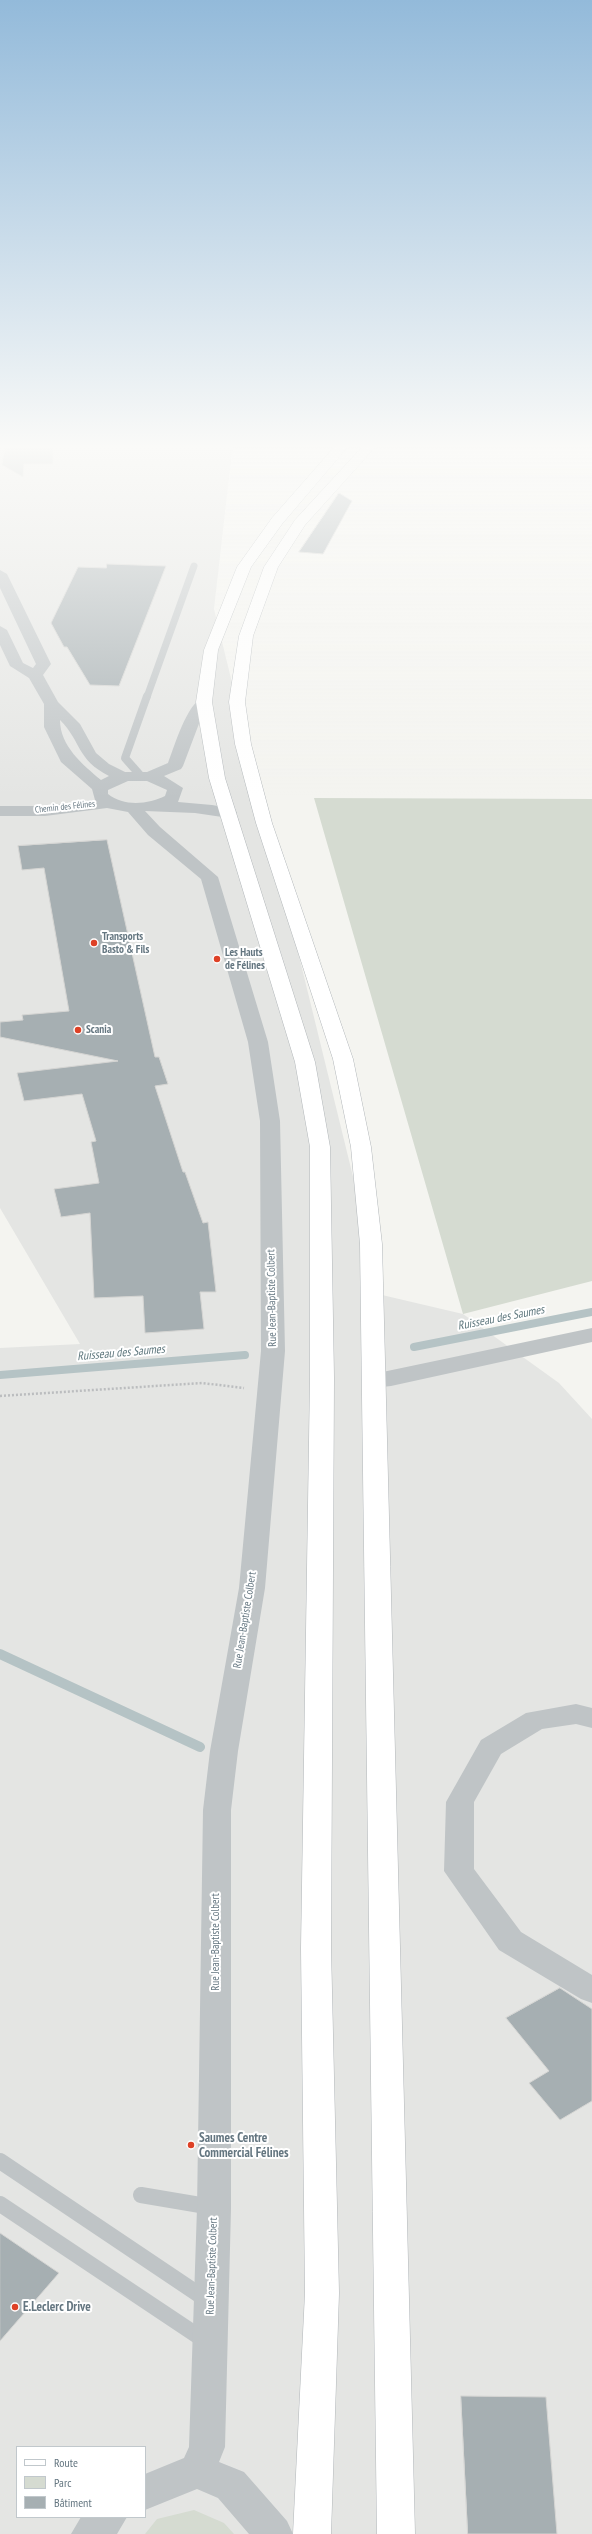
<!DOCTYPE html>
<meta charset="utf-8">
<style>
body{margin:0}
#map{position:relative;width:592px;height:2534px;overflow:hidden;background:#f4f4f0;font-family:"PT Sans Narrow",sans-serif}
canvas{display:block}
.legend{position:absolute;left:16px;top:2446px;width:130px;height:72px;box-sizing:border-box;background:#fff;border:1px solid #c1c8cc;margin:0;padding:5px 7px;list-style:none;font-size:12px;color:#647680}
.legend li{display:flex;align-items:center;gap:8px;height:20px}
.legend b{width:20px;border:1px solid #c1c8cc}
</style>
<div id="map">
<canvas width="592" height="2534"></canvas>
<ul class="legend">
<li><b style="height:5px;background:#fff"></b>Route</li>
<li><b style="height:11px;background:#d5dbd1"></b>Parc</li>
<li><b style="height:11px;background:#a6afb2"></b>Bâtiment</li>
</ul>
</div>
<script>
const ctx = document.querySelector('canvas').getContext('2d');
ctx.lineJoin = 'round';
function paint(path, color) {
  ctx.fillStyle = color;
  ctx.fill(path, 'evenodd');
}
function stroke(path, color, width, dash) {
  ctx.strokeStyle = color;
  ctx.lineWidth = width;
  ctx.lineCap = dash ? 'butt' : 'round';
  ctx.setLineDash(dash || []);
  ctx.stroke(path);
}
function write(font, color, halo, rows, align = 'center') {
  ctx.font = font + ' "PT Sans Narrow",sans-serif';
  ctx.lineWidth = 4;
  ctx.setLineDash([]);
  ctx.textBaseline = 'middle';
  ctx.strokeStyle = halo;
  ctx.fillStyle = color;
  for (const [text, x, y, turn = 0] of rows) {
    ctx.save();
    ctx.translate(x, y);
    ctx.rotate((+turn || 0) * Math.PI / 180);
    ctx.textAlign = isNaN(turn) ? turn : align;
    if (halo) ctx.strokeText(text, 0, 0);
    ctx.fillText(text, 0, 0);
    ctx.restore();
  }
}
const built = new Path2D(`
 M0,443H233L214,609L382,1295L463,1314L559,1383L592,1419V2534H0V1348L80,1344L0,1208ZM17,2447H145V2517H17Z`);
const green = new Path2D(`
 M314,798L592,799V1281L463,1314Z
 M194,2510L224,2523L234,2534H145L157,2519Z`);
const streamFar1 = new Path2D(`
 M414,1347L592,1312
 M0,1375L245,1355`);
const stream = new Path2D(`
 M0,1654L200,1747`);
const building = new Path2D(`
 M6,443H53V464H24L23,477L2,465Z
 M339,493L352,501L323,554L299,552Z
 M107,564L166,566L119,686L90,685L67,647H64L51,623L78,567L106,568Z
 M107,840L155,1057H159L168,1084L155,1086L183,1172H185L203,1223L208,1222L216,1292H200L204,1329L145,1333L143,1296L94,1298L90,1213L61,1217L54,1189L99,1183L91,1142L96,1141L82,1094L24,1101L17,1073L118,1061L0,1037V1022L23,1020L22,1015L69,1011L44,868L22,870L18,846Z
 M560,1988L592,2009V2101L560,2120L529,2083L549,2071L506,2018Z
 M0,2233L59,2273L0,2341Z
 M461,2396L546,2397L557,2534H468Z`);
const path = new Path2D(`
 M0,1396L202,1383L244,1388`);
const serviceFar2 = new Path2D(`
 M147,697L194,566`);
const serviceFar1 = new Path2D(`
 M140,775L125,758L147,696`);
const service = new Path2D(`
 M0,2161L207,2300
 M141,2195L212,2207
 M0,2204L204,2340`);
const minor = new Path2D(`
 M0,570L7,574L51,664L43,675L58,702L80,724L96,753L109,764L125,772H147L168,763C174,748 187,702 204,697L209,699L212,702L200,721L183,766L181,769L164,776L183,788L178,802L212,805L235,809L237,813L229,818L195,813L145,811L160,827L218,877L268,1042L280,1121L285,1351L265,1588L238,1751L231,1810V2208L225,2447L219,2462L244,2472L287,2521L293,2534H249L218,2498L197,2489L145,2510V2474L184,2458L189,2447L197,2208L203,1810L210,1751L239,1588L261,1351L260,1121L248,1042L201,879L148,835L128,812L107,808L45,816H0V806H45L95,800L92,789L61,762L44,727V704L29,678L10,666L0,645V626L7,630L23,663L33,668L36,664L0,588ZM60,720C82,742 76,759 109,776L101,780C83,765 60,746 60,720ZM128,781H147L167,790L165,796C149,804 124,807 108,794V790Z
 M592,1328V1342L391,1386L373,1388L365,1386L361,1381L365,1376L373,1374Z
 M576,1704L592,1708V1728L576,1724L542,1729L501,1754L474,1802V1869L521,1932L592,1975V2003L581,1999L499,1950L444,1871L446,1802L481,1740L526,1713Z
 M81,2517H127L117,2534H71Z`);
const primary = new Path2D(`
 M338,443H351L282,524L251,567L218,650L212,702L225,778L315,1062L330,1147L334,1378L331,1948L339,2293L331,2534H293L305,2293L301,1948L310,1378V1147L295,1062L209,778L196,702L204,650L237,567L272,518Z
 M366,443H379L305,525L278,567L253,636L245,702L251,744L272,823L353,1059L371,1147L382,1244L415,2534H377L360,1244L351,1147L333,1059L256,823L235,744L229,702L239,636L264,567L295,520Z`);
const markers = [
 [94,943,4,"#de4126"],
 [217,959,4,"#de4126"],
 [78,1030,4,"#de4126"],
 [191,2145,4,"#de4126"],
 [15,2307,4,"#de4126"]
];
const farStreetnames = [
 ["Chemin des Félines",65,807,-6]
];
const poiNames = [
 ["Transports",102,937],
 ["Basto & Fils",102,950],
 ["Les Hauts",225,953],
 ["de Félines",225,966],
 ["Scania",86,1030]
];
const streetNames = [
 ["Rue Jean-Baptiste Colbert",272,1298,-91],
 ["Rue Jean-Baptiste Colbert",245,1620,-81],
 ["Rue Jean-Baptiste Colbert",216,1942,-90],
 ["Rue Jean-Baptiste Colbert",212,2266,-88]
];
const waterNames = [
 ["Ruisseau des Saumes",501,1318,-11],
 ["Ruisseau des Saumes",121,1353,-5]
];
const nearPoinames = [
 ["Saumes Centre",199,2138],
 ["Commercial Félines",199,2153],
 ["E.Leclerc Drive",23,2307]
];
paint(built, '#e4e5e3');
paint(green, '#d5dbd1');
stroke(streamFar1, '#b5c3c5', 8);
stroke(stream, '#b5c3c5', 10);
paint(building, '#a6afb2');
stroke(building, '#d5d5d3', 1);
stroke(primary, '#b2b7ba', 1);
stroke(path, '#bbbdbf', 2.5, [2, 2]);
stroke(serviceFar2, '#bfc4c6', 7);
stroke(serviceFar1, '#bfc4c6', 8);
stroke(service, '#bfc4c6', 16);
paint(minor, '#bfc4c6');
paint(primary, '#fff');
const sky = ctx.createLinearGradient(0, 0, 0, 798);
sky.addColorStop(0, '#93bada');
sky.addColorStop(0.56, '#fafaf8');
sky.addColorStop(1, '#fafaf800');
ctx.fillStyle = sky;
ctx.fillRect(0, 0, 592, 798);
for (const [x, y, r, color] of markers) {
  const dot = new Path2D();
  dot.arc(x, y, r, 0, 2 * Math.PI);
  ctx.fillStyle = color;
  ctx.fill(dot);
  stroke(dot, '#fff', 1.5);
}
write('9px', '#647680', '#fff', farStreetnames);
write('bold 11px', '#647680', '#fff', poiNames, 'left');
write('11px', '#647680', '#fff', streetNames);
write('italic 12px', '#5f787e', '#fff', waterNames);
write('bold 13px', '#647680', '#fff', nearPoinames, 'left');
</script>
